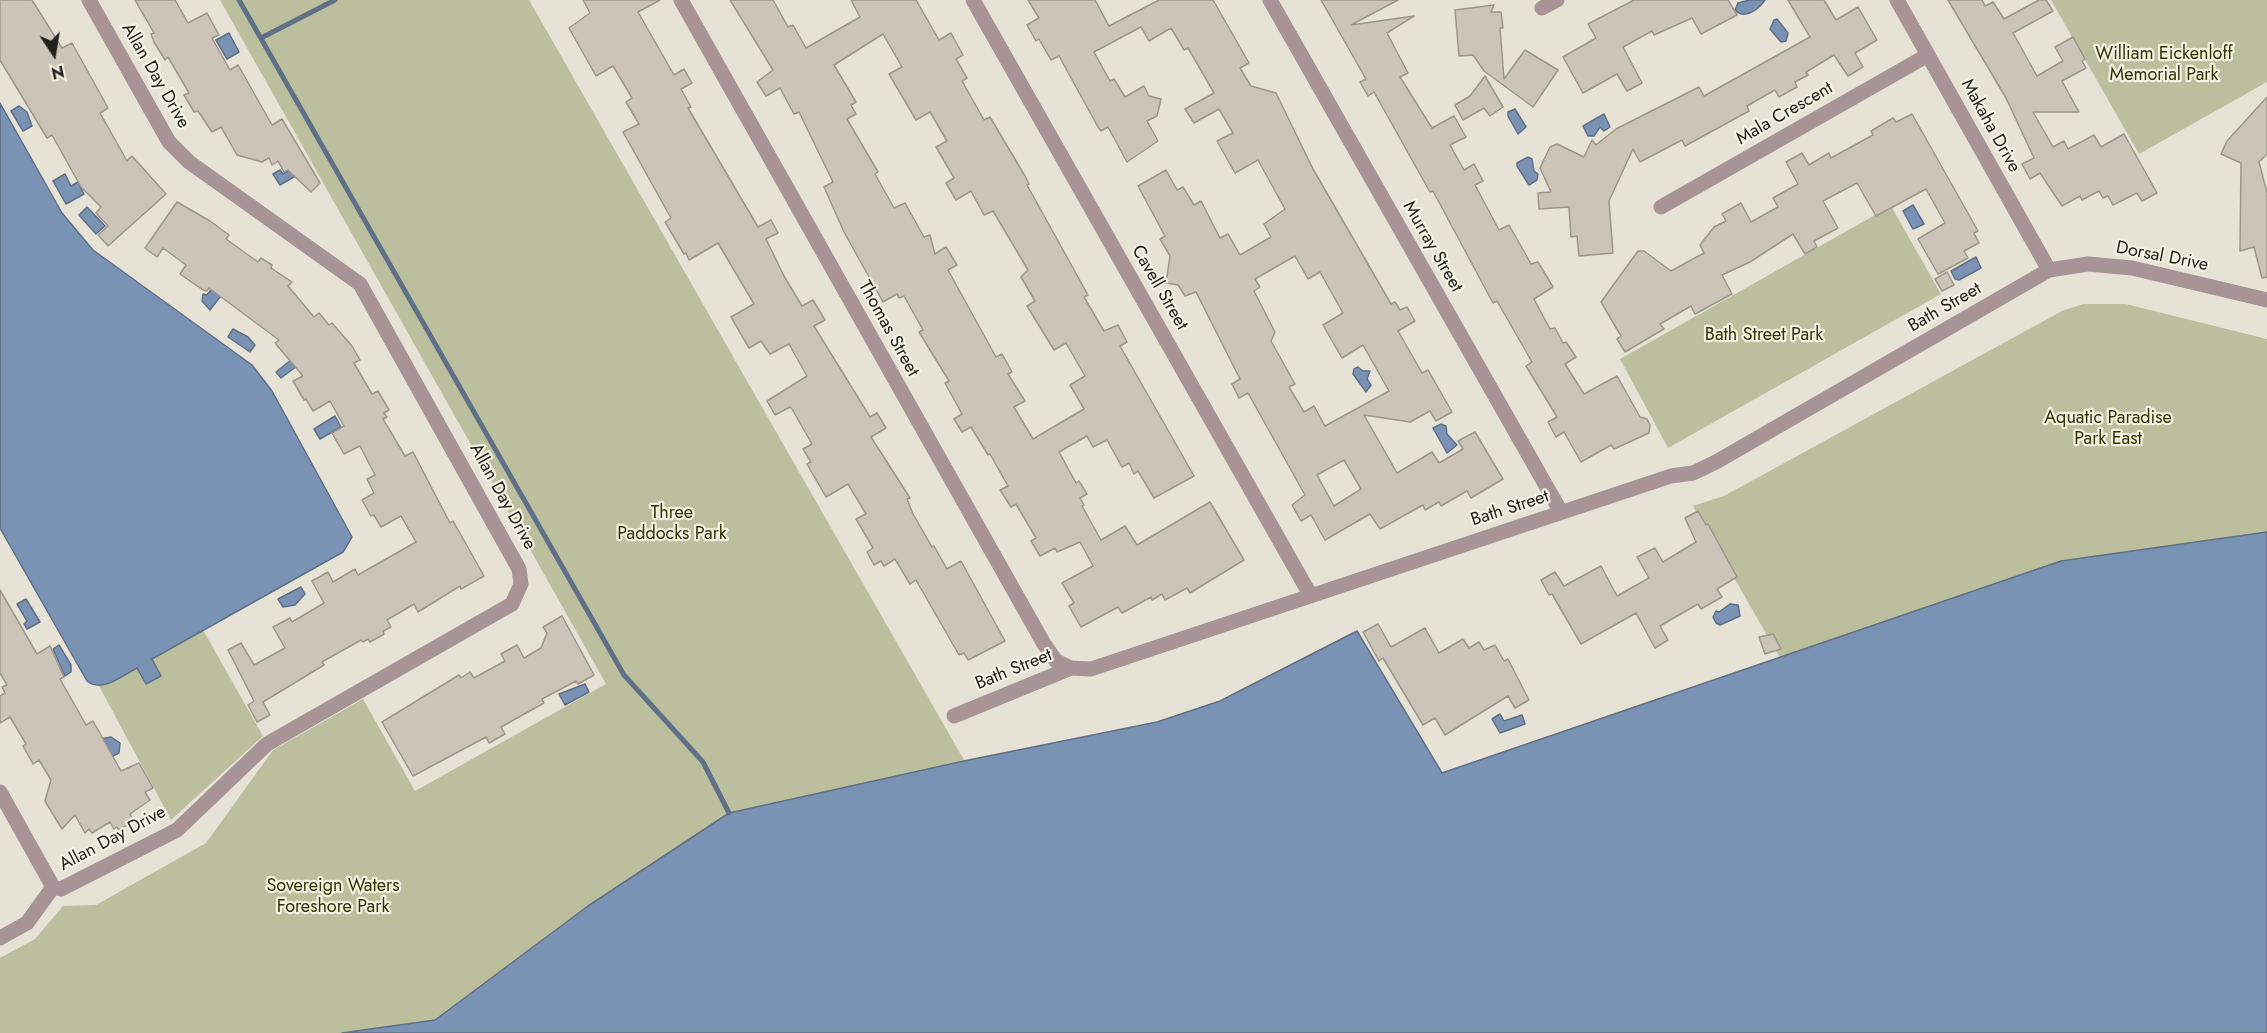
<!DOCTYPE html>
<style>
body{margin:0}
#map{position:relative;width:2267px;height:1033px;overflow:hidden;background:#e6e3d6;font-family:Jost,sans-serif}
canvas{display:block}
.north{position:absolute;left:24px;top:24px;width:60px;height:60px;-webkit-text-stroke:4px #f3f1e3;paint-order:stroke;rotate:168deg;font-size:16px;font-weight:700;line-height:24px;text-align:center;color:#22211c}
.north::after{content:'';display:block;margin:auto;width:21px;height:27px;background:#22211c;clip-path:polygon(50% 0,100% 100%,50% 72%,0 100%)}
</style>
<div id="map">
<canvas width="2267" height="1033"></canvas>
<div class="north">N</div>
</div>
<script>
const ctx = document.querySelector('canvas').getContext('2d');
ctx.lineJoin = 'round';
function paint(path, color) {
  ctx.fillStyle = color;
  ctx.fill(path, 'evenodd');
}
function stroke(path, color, width, dash) {
  ctx.strokeStyle = color;
  ctx.lineWidth = width;
  ctx.lineCap = dash ? 'butt' : 'round';
  ctx.setLineDash(dash || []);
  ctx.stroke(path);
}
function write(font, color, halo, rows, align = 'center') {
  ctx.font = font + ' Jost,sans-serif';
  ctx.lineWidth = 4.5;
  ctx.setLineDash([]);
  ctx.textBaseline = 'middle';
  ctx.strokeStyle = halo;
  ctx.fillStyle = color;
  for (const [text, x, y, turn = 0] of rows) {
    ctx.save();
    ctx.translate(x, y);
    ctx.rotate((+turn || 0) * Math.PI / 180);
    ctx.textAlign = isNaN(turn) ? turn : align;
    if (halo) ctx.strokeText(text, 0, 0);
    ctx.fillText(text, 0, 0);
    ctx.restore();
  }
}
const green = new Path2D(`
 M220,0H529L964,760L1157,722L1220,701L1357,631L783,1033H0V958L35,939L63,906L96,905L206,843L273,750L363,699L415,791L606,684Z
 M2051,0H2267V82L2139,154Z
 M1891,206L1941,294L1668,448L1620,359Z
 M2083,304H2126L2267,339V532L2061,561L1780,658L1693,506L1724,496L2062,311Z
 M203,630L263,736L171,820L99,686L137,668L146,683L161,676L152,659Z`);
const water = new Path2D(`
 M1749,0H1765C1758,10 1744,20 1735,10L1738,3Z
 M1777,19L1788,33L1786,41L1781,42L1770,29L1774,20Z
 M229,33L239,52L227,59L216,40Z
 M0,103L62,213L93,250L252,365L272,391L352,537L343,552L152,659L161,676L146,684L137,668C122,676 102,693 87,681L0,528Z
 M19,106L27,112L32,126L23,131L11,111Z
 M1515,109L1526,127L1518,134L1508,116V112Z
 M1604,114L1610,127L1604,131L1600,127L1594,136H1588L1583,126Z
 M1528,157L1532,159L1534,171L1538,174L1537,180L1529,185L1517,166V163Z
 M295,167L299,174L280,185L273,174L280,170L283,174Z
 M65,174L71,186L78,182L84,194L66,204L53,181Z
 M1913,205L1924,224L1913,229L1903,211Z
 M87,207L105,226L96,234L79,215Z
 M1976,257L1981,268L1959,280L1955,279L1951,271Z
 M217,282L226,289L210,310L202,301L203,294L207,295Z
 M233,329L248,337L255,345L250,352L228,337Z
 M292,359L297,366L281,378L276,372Z
 M1358,367L1363,371H1370L1367,379L1371,385L1366,392L1353,374L1354,369Z
 M335,416L341,427L320,439L314,429Z
 M1441,424L1446,426L1447,434L1457,445L1447,453L1433,428Z
 M2267,532V1033H342L435,1020L588,906L729,813L964,761L1157,722L1220,701L1357,631L1442,773L2061,561Z
 M301,587L305,594L295,605L283,607L278,599Z
 M26,599L40,622L27,629L24,624L27,621L17,604Z
 M1730,604L1738,605L1740,616L1720,625L1716,623L1713,617L1716,611L1719,612Z
 M59,645L71,665V672L65,676L53,649Z
 M585,684L589,692L565,705L559,694Z
 M1500,714L1504,721L1522,715L1525,724L1500,733L1492,719Z
 M111,737L120,743L119,753L113,756L100,739Z`);
const stream = new Path2D(`
 M239,0L624,675L703,762L729,813
 M261,38L335,0`);
const building = new Path2D(`
 M0,0H32L62,48L72,43L108,108L100,113L127,161L132,156L166,194L108,246L98,235L108,226L96,213L101,207L81,187L52,135L47,138L0,60Z
 M135,0H175L188,23L207,13L219,35L212,38L230,70L238,65L272,125L282,119L320,183L311,192L288,170L284,172L278,161L272,165L269,158L262,162L237,155L221,127L212,132L198,111L194,112L184,95L189,93L168,57L165,60L154,42L151,34L154,33Z
 M583,0H660L638,12L674,75L684,69L692,83L681,89L691,107L688,108L758,227L771,220L778,233L766,239L784,276L802,306L813,300L825,320L814,326L870,417L877,413L886,428L871,437L910,498L907,499L913,514L932,547L934,546L947,569L961,561L1005,641L968,660L964,653L959,655L916,580L910,584L895,559L884,566L881,561L874,565L867,552L873,548L856,519L866,514L848,484L826,497L807,464L811,462L803,449L812,444L792,409L790,407L775,415L767,401L807,376L789,344L770,354L761,341L749,348L731,317L754,304L718,243L689,260L686,253L684,254L665,222L671,218L623,132L639,124L626,102L632,98L613,66L596,76L569,28L590,13Z
 M730,0H773L788,27L793,25L806,48L860,17L851,0H916L939,40L951,33L963,55L956,59L967,78L962,81L984,120L990,117L1025,176L1029,184L1027,185L1088,295L1084,297L1104,331L1118,325L1127,342L1120,346L1194,476L1154,498L1138,471L1134,474L1129,463L1122,467L1107,440L1093,447L1087,436L1059,452L1076,483L1079,481L1087,494L1080,498L1084,505L1082,506L1101,540L1125,526L1137,545L1210,502L1244,560L1190,593L1187,588L1165,600L1162,594L1152,600L1151,597L1122,613L1118,607L1081,627L1069,606L1074,603L1062,583L1093,566L1080,542L1057,552L1055,548L1040,556L1031,541L1036,538L1016,504L1011,507L1000,490L1008,486L990,454L988,455L971,427L962,432L954,419L962,414L945,383L949,381L919,332L923,330L904,296L899,298L897,294L883,302L844,232L824,187L833,182L799,112L794,114L780,88L766,96L757,82L773,70ZM883,34L902,67L889,74L916,120L930,112L947,141L936,147L954,178L946,183L956,200L971,191L984,215L993,211L1028,270L1021,277L1035,301L1027,306L1054,350L1066,343L1085,376L1070,385L1084,409L1033,439L1014,407L1025,401L1008,374L1012,372L1002,354L996,357L948,270L957,265L946,247L935,254L930,235L924,237L905,203L894,208L875,174L878,172L847,119L856,114L851,105L856,102L834,65Z
 M1028,0H1095L1109,26L1159,0H1213L1249,63L1240,68L1251,86L1276,93L1313,169L1391,304L1395,302L1400,310L1407,307L1415,321L1398,331L1422,373L1428,370L1452,412L1436,421L1430,411L1410,422L1364,415L1397,473L1432,452L1439,463L1463,449L1458,441L1475,432L1503,479L1471,498L1467,491L1441,506L1439,502L1425,510L1423,505L1380,529L1370,514L1325,540L1311,515L1301,521L1292,505L1305,495L1248,393L1239,398L1232,384L1240,379L1196,292L1185,296L1178,285L1166,283L1170,256L1160,239L1165,236L1138,186L1166,170L1177,190L1183,187L1194,205L1201,201L1220,238L1228,234L1240,255L1271,237L1264,224L1285,209L1258,160L1235,173L1217,141L1233,133L1219,109L1194,123L1185,109L1214,93L1188,48L1184,50L1171,28L1149,41L1141,27L1094,52L1110,81L1114,79L1125,97L1144,86L1149,96L1161,99L1157,116L1147,121L1158,141L1127,162L1108,127L1101,131L1098,127L1059,56L1051,60L1039,39L1036,41L1027,25L1039,18ZM1295,256L1308,279L1320,272L1343,313L1323,325L1342,358L1363,345L1389,391L1325,426L1314,406L1304,412L1289,387L1295,384L1271,341L1275,332L1254,291L1260,287L1255,279ZM1344,460L1361,489L1334,506L1317,475Z
 M1321,0H1398L1351,25L1414,16L1387,33L1408,73L1400,77L1432,128L1454,116L1466,137L1450,145L1464,170L1474,164L1483,181L1475,185L1499,230L1509,225L1531,264L1538,262L1553,287L1534,299L1550,329L1555,328L1563,343L1566,342L1576,357L1565,364L1584,394L1617,376L1640,417L1647,419L1650,425L1649,433L1614,449L1611,445L1581,462L1564,432L1556,437L1548,422L1557,417L1526,366L1532,362L1497,301L1493,303L1433,191L1430,192L1374,92L1368,96L1360,82L1366,79Z
 M1634,0H1728L1737,15L1701,34L1692,18L1654,35L1652,31L1623,47L1642,83L1627,91L1617,74L1583,93L1563,57L1596,38L1588,24Z
 M1788,0H1824L1836,20L1858,7L1877,40L1855,53L1863,67L1848,76L1834,55L1806,72L1808,75L1795,82L1797,87L1779,97L1775,90L1747,106L1749,111L1685,146L1682,140L1640,162L1633,149L1609,201L1613,253L1579,256L1577,236L1571,237L1569,207L1539,209L1538,193L1551,192L1540,168L1550,147L1557,144L1584,157L1592,140L1596,145L1616,129L1699,87L1704,96L1810,37Z
 M1948,0H1982L1985,6L1993,2L2004,19L2039,0H2046L2053,11L2013,33L2037,76L2063,61L2055,47L2073,37L2085,59L2082,61L2086,68L2062,81L2079,112H2033L2053,147L2064,141L2068,149L2094,135L2101,147L2124,134L2157,193L2142,201L2137,193L2113,205L2108,196L2103,198L2099,191L2082,200L2080,196L2062,206L2040,173L2030,179L2022,164L2034,158L2006,98Z
 M1494,5L1491,12H1501L1503,28H1500L1504,79L1525,50L1558,70L1533,107L1484,71L1473,55L1459,56L1455,10Z
 M1485,76L1503,107L1490,116L1484,108L1463,120L1455,105L1470,96Z
 M2267,97V154L2259,162L2267,193V277L2262,278L2254,247L2240,251L2241,163L2221,154L2227,141Z
 M1912,114L1978,231L1974,233L1979,243L1964,251L1968,258L1938,274L1918,239L1945,223L1926,189L1876,216L1857,183L1823,201L1838,228L1814,241L1817,247L1805,254L1793,234L1750,262L1722,275L1732,294L1695,314L1691,306L1660,324L1664,329L1625,352L1617,339L1621,336L1601,302L1638,251H1644L1671,271L1704,253L1700,245L1714,227L1726,221L1722,214L1741,203L1751,222L1778,207L1773,198L1798,184L1786,162L1802,153L1809,165L1829,153L1831,158L1873,135L1871,131L1893,118L1896,122Z
 M177,202L210,221L229,235L226,239L258,262L261,258L272,265L271,268L292,282L288,286L314,317L319,313L329,325L332,323L352,346L360,360L354,363L372,394L378,391L389,410L384,413L387,417L383,419L405,456L413,452L450,523L453,521L484,576L461,589L460,586L418,612L414,604L387,620L391,627L383,631L384,634L370,642L368,639L363,642L361,640L322,662L324,665L263,702L270,715L257,722L248,705L254,701L228,650L241,643L254,665L285,648L273,627L290,618L292,622L324,603L312,581L328,572L333,582L355,569L358,575L416,542L401,516L381,527L374,515L371,516L362,500L374,493L367,479L375,475L360,446L344,454L332,433L344,426L330,401L313,411L306,399L304,400L293,381L303,376L275,343L279,340L209,288L207,291L203,290L180,274L186,265L163,248L157,257L145,248Z
 M1947,272L1954,285L1942,291L1935,279Z
 M1698,511L1706,525L1708,524L1737,577L1717,589L1722,597L1701,609L1698,604L1660,626L1668,640L1655,648L1636,613L1581,644L1552,594L1549,595L1541,580L1555,572L1564,586L1601,566L1617,596L1649,578L1637,557L1655,548L1663,562L1696,542L1685,518Z
 M0,590L37,654L50,646L64,677L60,679L86,725L93,721L121,771L139,763L153,788L145,792L150,800L130,814L134,821L119,830L117,827L114,829L110,822L92,833L89,829L85,833L75,815L62,829L45,801L51,780L39,760L33,764L23,746L26,744L10,717L0,723V696L5,693L2,687L7,685L0,673Z
 M562,616L594,675L578,684L576,681L542,699L544,703L501,727L505,734L489,743L486,737L413,776L382,722L459,675L461,678L470,672L474,678L505,661L501,654L517,645L524,658L541,648L547,633L543,627Z
 M1378,624L1391,647L1425,628L1439,653L1463,639L1469,648L1479,642L1484,650L1495,645L1504,661L1508,659L1529,700L1515,708L1508,696L1445,735L1435,718L1423,725L1383,658L1379,661L1363,632Z
 M1773,634L1781,649L1765,654L1759,637Z`);
const minor = new Path2D(`
 M681,0L1044,644L1056,661L1071,668
 M973,0L1311,596
 M1270,0L1561,512
 M1897,0L2049,270
 M1542,8L1557,0
 M1661,207L1928,55
 M954,716L1071,668L1091,669L1671,476L1693,473L1716,462L2049,270L2088,264L2132,268L2267,300
 M0,792L53,887
 M0,938L27,923L53,887L61,889L177,830L267,744L512,604L521,584L519,569L360,284L189,162L169,142L89,0`);
const parkNames = [
 ["William Eickenloff",2164,55],
 ["Memorial Park",2164,76],
 ["Bath Street Park",1764,336],
 ["Aquatic Paradise",2108,419],
 ["Park East",2108,440],
 ["Three",672,514],
 ["Paddocks Park",672,535],
 ["Sovereign Waters",333,887],
 ["Foreshore Park",333,908]
];
const streetNames = [
 ["Allan Day Drive",155,76,60],
 ["Mala Crescent",1785,114,-30],
 ["Makaha Drive",1990,126,61],
 ["Murray Street",1432,247,60],
 ["Dorsal Drive",2162,257,11],
 ["Cavell Street",1159,288,60],
 ["Bath Street",1945,308,-30],
 ["Thomas Street",888,329,61],
 ["Allan Day Drive",502,497,61],
 ["Bath Street",1510,509,-18],
 ["Bath Street",1014,670,-22],
 ["Allan Day Drive",113,839,-28]
];
paint(green, '#bcbf9d');
paint(water, '#7a92b3');
stroke(water, '#607086', 1.5);
stroke(stream, '#607086', 5);
paint(building, '#ccc4b9');
stroke(building, '#9d968b', 1.5);
stroke(minor, '#a89397', 15);
write('18px', '#313300', '#f3f1e3', parkNames);
write('18px', '#22211c', '#f3f1e3', streetNames);
</script>
